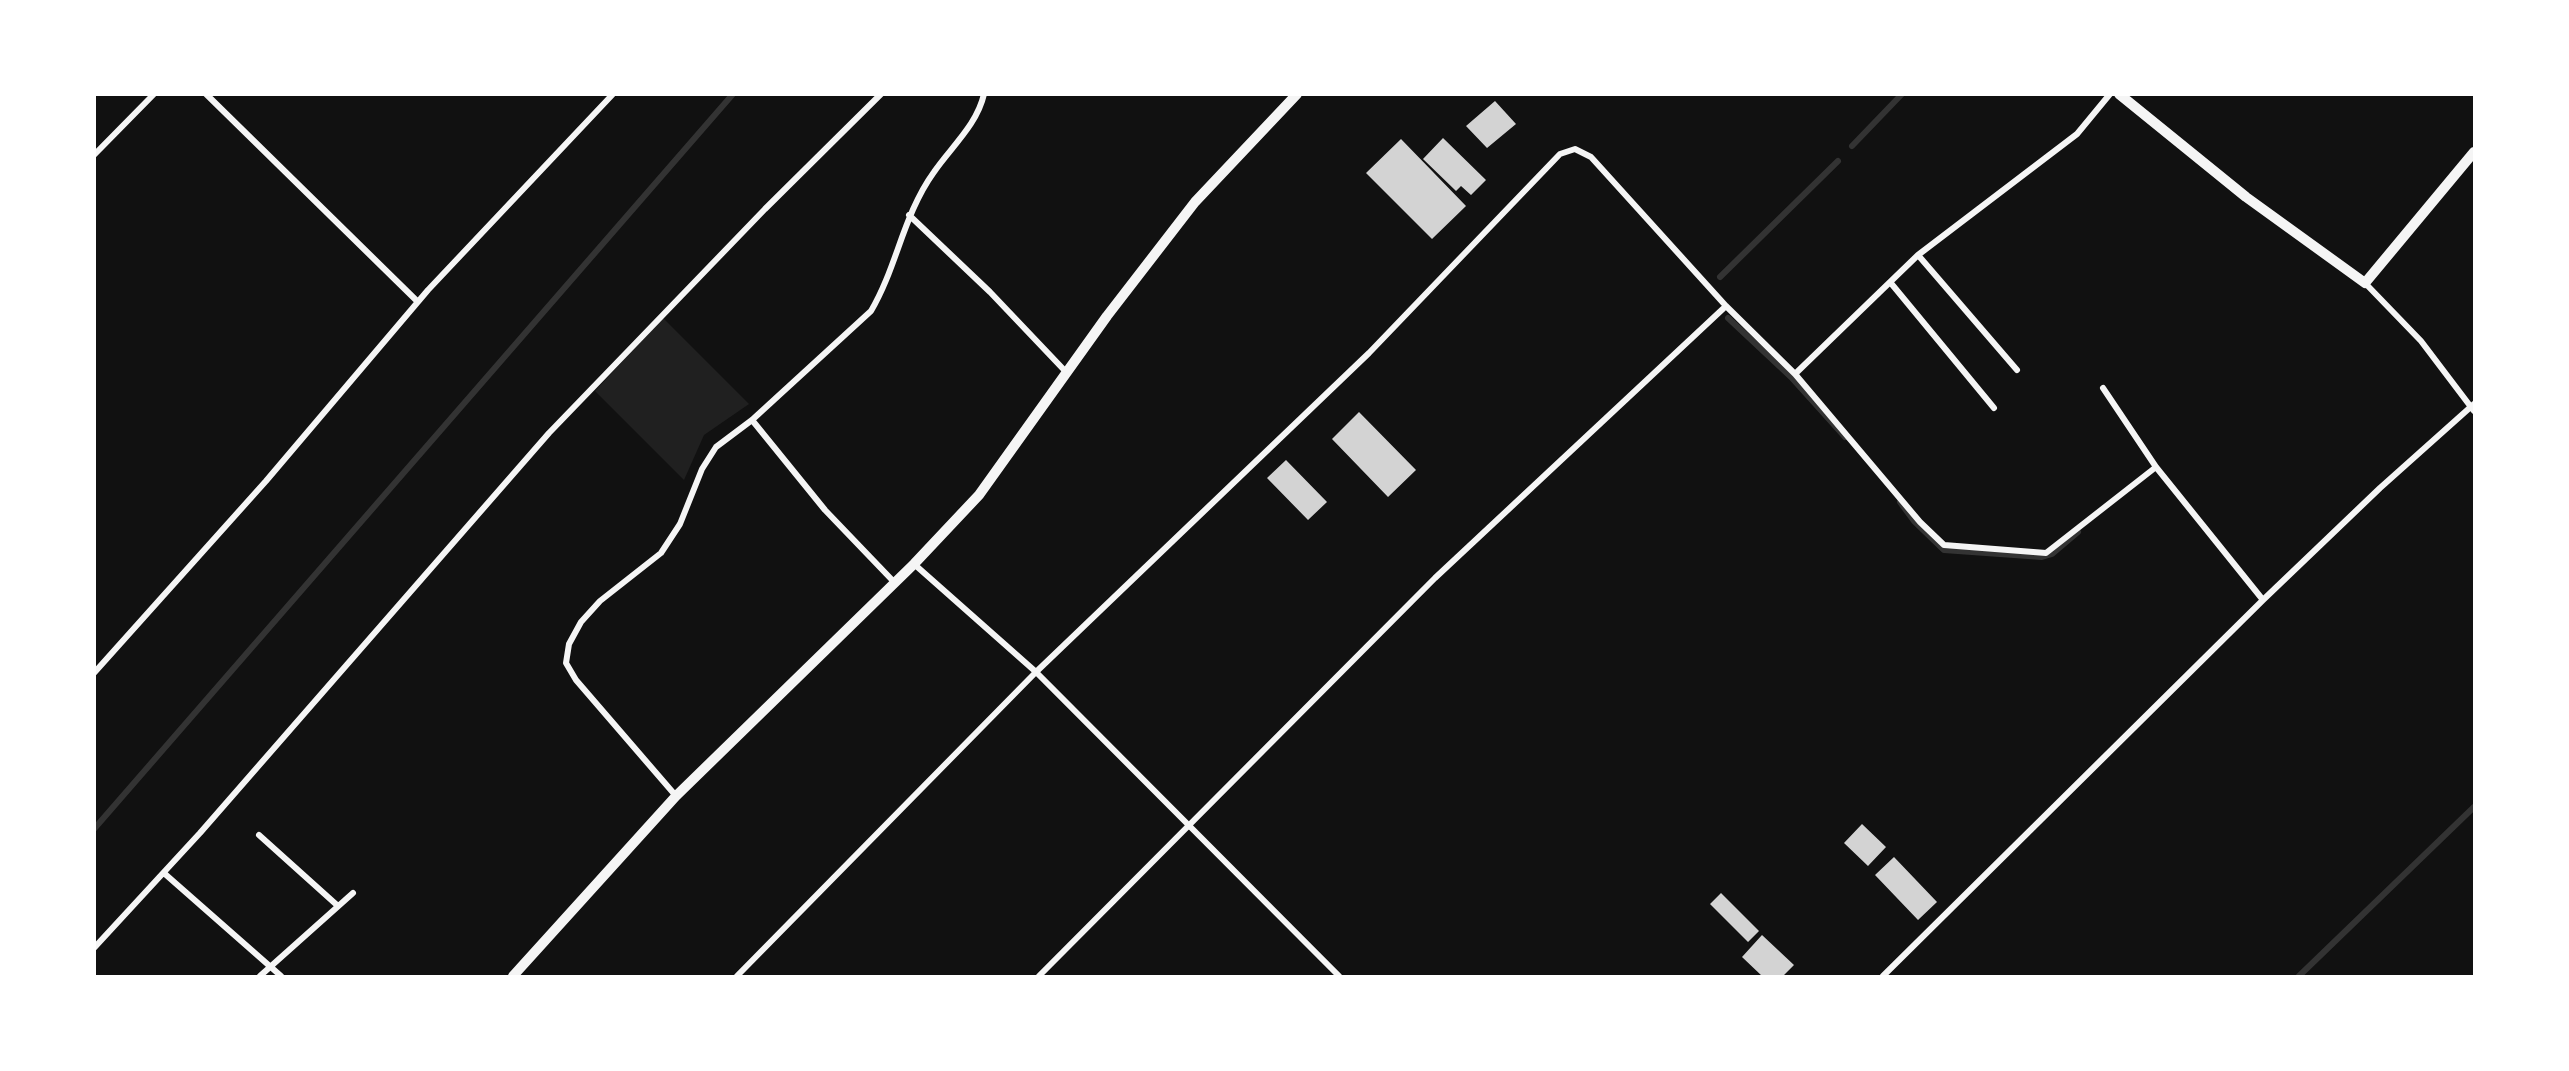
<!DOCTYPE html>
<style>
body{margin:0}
#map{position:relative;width:2569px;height:1071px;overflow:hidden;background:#111;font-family:Signika,sans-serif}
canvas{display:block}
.frame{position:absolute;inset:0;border:96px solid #fff;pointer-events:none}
</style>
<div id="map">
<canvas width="2569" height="1071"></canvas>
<div class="frame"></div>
</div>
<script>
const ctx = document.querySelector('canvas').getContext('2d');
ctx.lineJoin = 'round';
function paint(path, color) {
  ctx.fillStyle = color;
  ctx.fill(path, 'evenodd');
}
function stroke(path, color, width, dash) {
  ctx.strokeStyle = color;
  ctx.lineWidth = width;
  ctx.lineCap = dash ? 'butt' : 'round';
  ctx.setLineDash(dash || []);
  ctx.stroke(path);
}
const green = new Path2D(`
 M663,318L749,404L704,435L684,480L595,391Z`);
const stream = new Path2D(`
 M1852,146L1902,94
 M1720,277L1838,161
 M1728,318L1791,377L1845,437
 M1900,502L1914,521L1944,550L2042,557L2052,554L2078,532
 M94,829L733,94
 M2299,976L2474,807`);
const building = new Path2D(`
 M1495,101L1516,124L1487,148L1466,126Z
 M1443,138L1486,180L1471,195L1461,186L1456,191L1423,159Z
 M1401,139L1466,206L1432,239L1366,173Z
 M1359,412L1416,470L1388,497L1332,439Z
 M1286,460L1327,502L1308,520L1267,478Z
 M1862,824L1886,847L1868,866L1844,843Z
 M1894,857L1937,902L1918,920L1875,875Z
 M1721,893L1759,931L1748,942L1710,904Z
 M1762,935L1794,965L1783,976H1762L1742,957Z`);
const minor = new Path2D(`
 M206,94L418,302
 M94,155L154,94
 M909,215L990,292L1067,373
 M1918,255L2017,370
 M1890,282L1994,408
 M2365,283L2421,341L2474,411
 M1795,374L1918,255L2077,134L2110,94
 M2103,388L2156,467L2263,600
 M752,420L825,510L895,583
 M914,564L1036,672L1339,976
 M94,673L266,481L428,290L613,94
 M676,796L576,680L566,663L569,644L581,622L600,601L661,553L680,524L702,469L716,447L752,420L871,311C897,267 903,215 934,172C951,147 977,125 984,94
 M259,835L338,906
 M165,874L281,976
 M94,948L200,833L549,433L765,209L881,94
 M260,976L353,893
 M737,976L1036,672L1369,353L1560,154L1575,149L1591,157L1726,306L1795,374L1920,522L1944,545L2046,553L2156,467
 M1039,976L1435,578L1726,306
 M1883,976L2263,600L2380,488L2474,404`);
const tertiary = new Path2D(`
 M2119,94L2246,197L2365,283L2474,152
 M513,976L676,796L914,564L979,495L1107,316L1195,202L1297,94`);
paint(green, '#202020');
stroke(stream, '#333', 6);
paint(building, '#d3d3d3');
stroke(minor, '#f5f5f5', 6);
stroke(tertiary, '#f5f5f5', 10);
</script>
